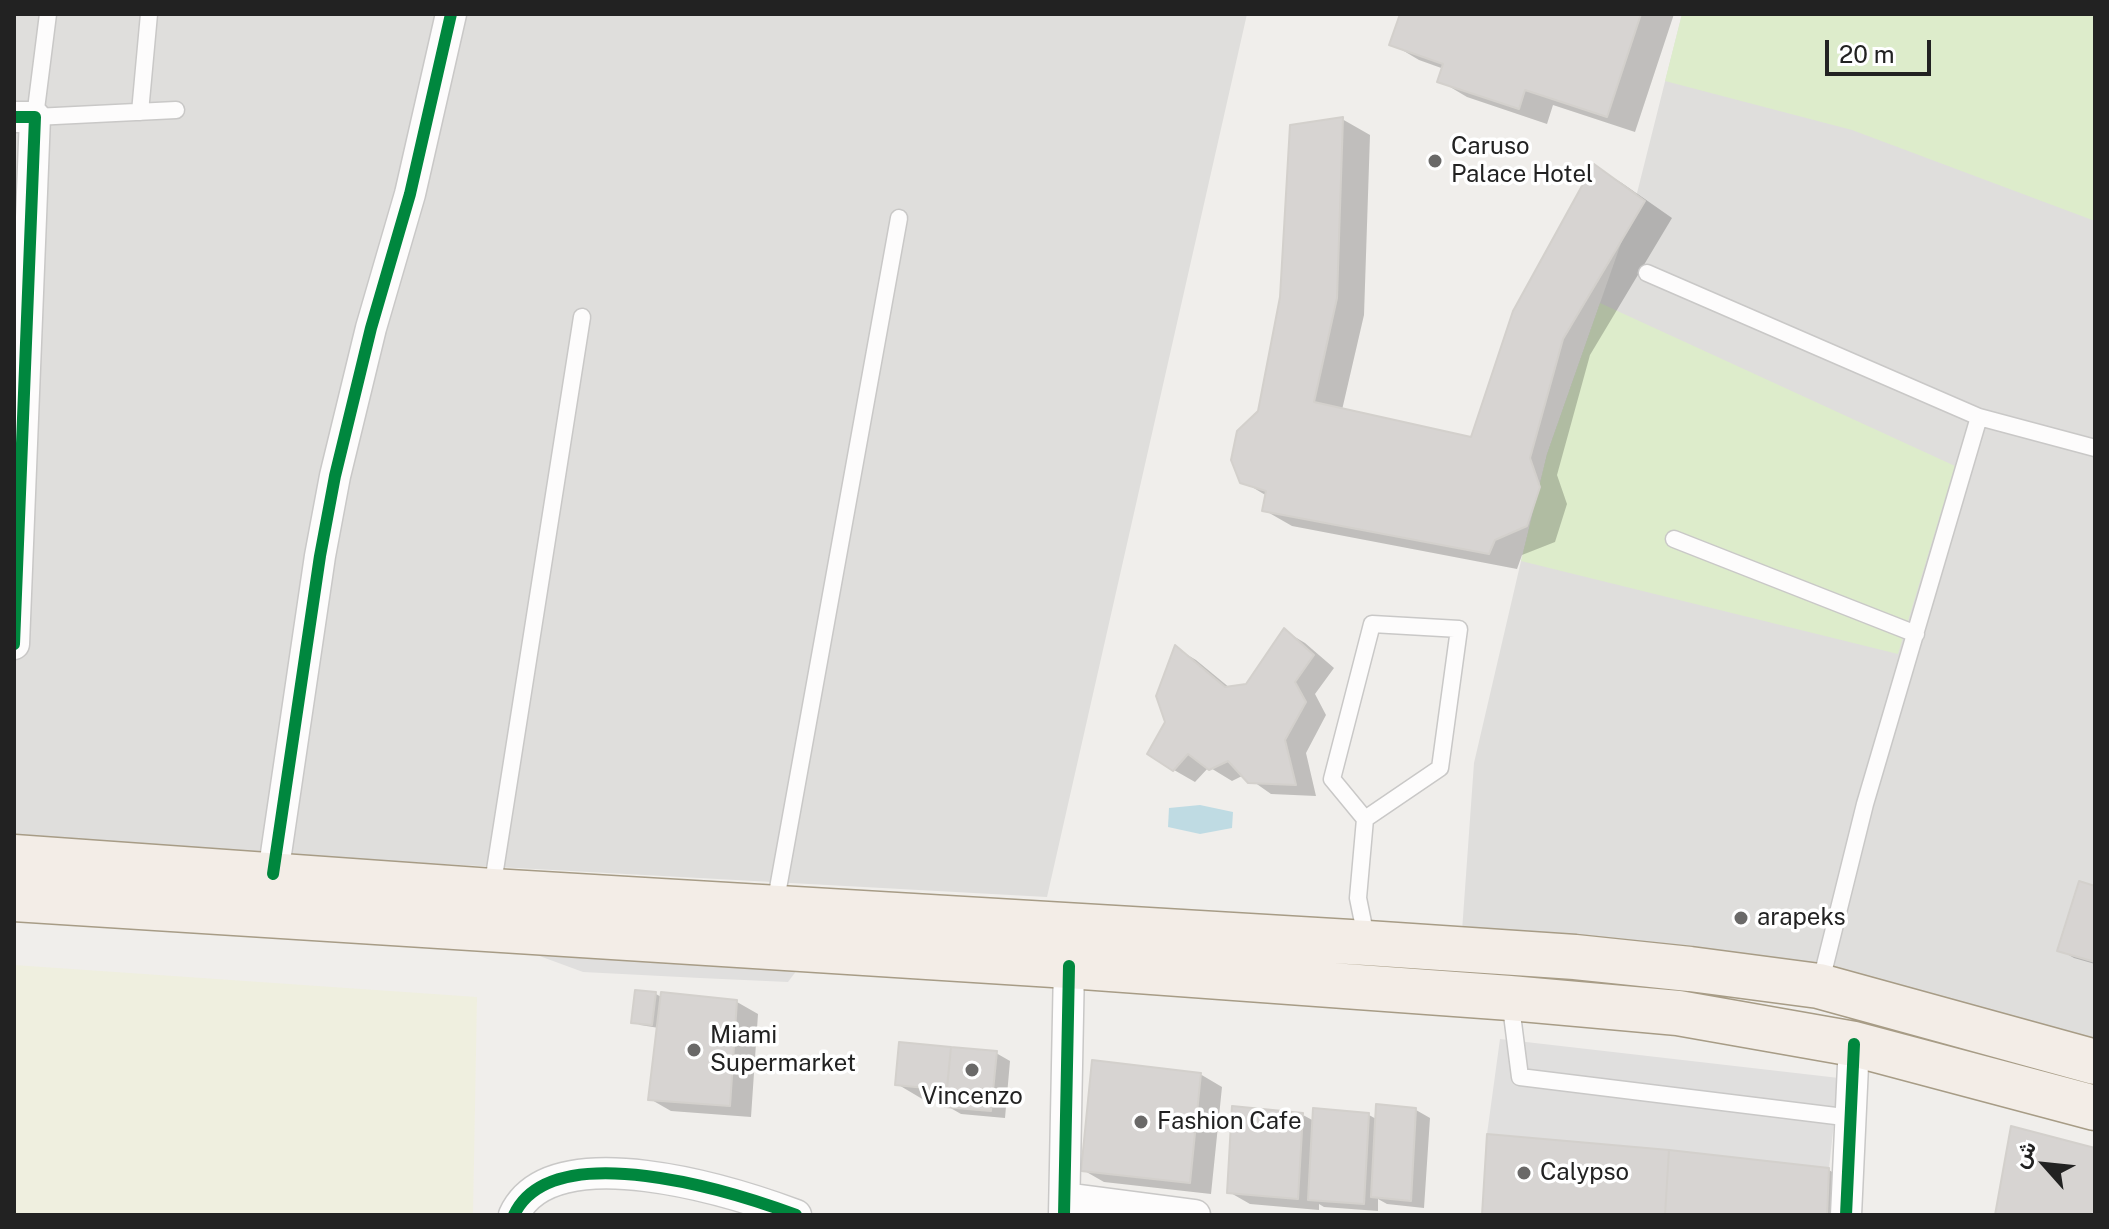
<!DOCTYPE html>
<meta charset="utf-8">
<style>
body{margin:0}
#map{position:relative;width:2109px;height:1229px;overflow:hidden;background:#f0eeeb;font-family:"Public Sans",Vazirmatn,sans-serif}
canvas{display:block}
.frame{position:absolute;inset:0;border:16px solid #222;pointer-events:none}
.north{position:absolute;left:2005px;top:1125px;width:80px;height:80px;-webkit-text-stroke:6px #fff;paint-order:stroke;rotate:297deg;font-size:22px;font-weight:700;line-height:32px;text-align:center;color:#222}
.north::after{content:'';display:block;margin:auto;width:28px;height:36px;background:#222;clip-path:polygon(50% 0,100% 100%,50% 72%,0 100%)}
.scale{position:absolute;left:1825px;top:40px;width:106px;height:36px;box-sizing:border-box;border:4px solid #222;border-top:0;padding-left:10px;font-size:24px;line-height:28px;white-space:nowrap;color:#222;-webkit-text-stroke:6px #fff;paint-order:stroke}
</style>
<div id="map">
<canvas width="2109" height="1229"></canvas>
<div class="frame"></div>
<div class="north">ش</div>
<div class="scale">20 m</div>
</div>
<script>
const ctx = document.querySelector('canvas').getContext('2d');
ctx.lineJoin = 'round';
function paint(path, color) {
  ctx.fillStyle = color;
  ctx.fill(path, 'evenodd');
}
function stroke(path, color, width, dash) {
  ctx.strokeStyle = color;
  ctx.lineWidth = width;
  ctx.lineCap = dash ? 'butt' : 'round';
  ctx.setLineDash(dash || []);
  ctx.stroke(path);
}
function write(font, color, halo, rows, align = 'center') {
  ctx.font = font + ' "Public Sans",sans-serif';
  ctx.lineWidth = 7;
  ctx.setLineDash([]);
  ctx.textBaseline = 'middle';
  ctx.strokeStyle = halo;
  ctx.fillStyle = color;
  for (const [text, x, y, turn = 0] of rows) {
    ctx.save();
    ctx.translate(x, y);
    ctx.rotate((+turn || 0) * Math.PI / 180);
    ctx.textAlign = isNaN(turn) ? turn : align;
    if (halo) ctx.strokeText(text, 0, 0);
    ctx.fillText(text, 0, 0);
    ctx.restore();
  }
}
const residential = new Path2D(`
 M14,14H1247L1047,897L278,855L14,843Z
 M1682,14H2095V1042L1462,931L1474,763L1521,561L1547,454L1633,209Z`);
const farmland = new Path2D(`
 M14,965L477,997L473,1215H14Z`);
const grass = new Path2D(`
 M1682,14H2095V221L1852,130L1665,81Z
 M1600,303L1955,466L1898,654L1521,561L1547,454Z`);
const parking = new Path2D(`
 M496,940L809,954L788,982L700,978L583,972Z
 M1500,1039L1839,1078L1829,1168L1669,1150L1487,1134Z`);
const water = new Path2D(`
 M1200,805L1233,812L1232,828L1200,834L1168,827L1169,808Z`);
const shadow = new Path2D(`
 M1402,14H1674L1635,132L1553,105L1547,124L1467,97L1440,81L1444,69L1419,60L1392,44Z
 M1342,119L1370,135L1364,315L1342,410L1473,439L1595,167L1622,183L1672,218L1590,355L1557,475L1567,504L1555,542L1522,555L1517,569L1292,526L1264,510L1267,496L1242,481Z
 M1285,631L1305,643L1334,668L1315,694L1326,715L1306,753L1316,796L1271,794L1244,775L1232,781L1209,767L1195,782L1174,770L1167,722L1176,648L1196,660L1230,688L1247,685Z
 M2095,888V964L2074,958L2060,950Z
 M656,994L663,998L737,1002L758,1014L751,1117L671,1111L650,1099L659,1028L640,1025L633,1021Z
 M996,1053L1010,1061L1005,1118L961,1114L947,1106L948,1102L924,1100L897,1084Z
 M1200,1074L1222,1087L1211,1194L1104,1182L1083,1170Z
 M1416,1110L1430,1118L1424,1208L1387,1204L1378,1199V1211L1324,1207L1319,1204V1210L1250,1204L1229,1192L1303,1115L1314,1121L1369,1115L1378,1120Z
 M1829,1170L1850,1183L1849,1215H1484Z`);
const building = new Path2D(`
 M1400,14H1641L1607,117L1525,90L1519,109L1437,82L1443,64L1389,45Z
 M1343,117L1337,298L1314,402L1471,437L1513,311L1594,164L1645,201L1563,339L1530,458L1540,487L1527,526L1495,540L1489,554L1262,511L1266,491L1240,483L1231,460L1237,431L1258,411L1280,297L1290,125Z
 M1284,628L1314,655L1295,682L1306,702L1285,740L1296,785L1248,783L1228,761L1209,770L1188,754L1173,771L1147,754L1165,722L1156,696L1175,645L1225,687L1246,684Z
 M2079,881L2095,886V962L2057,951Z
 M635,990L656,992L652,1025L631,1023Z
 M661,992L737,1000L730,1106L648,1100Z
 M899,1042L951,1047L947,1090L895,1085Z
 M951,1047L997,1051L991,1111L945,1107Z
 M1092,1060L1201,1073L1190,1183L1081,1171Z
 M1376,1104L1416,1108L1411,1201L1371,1197Z
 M1232,1106L1303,1113L1298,1199L1227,1193Z
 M1313,1108L1369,1113L1364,1204L1308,1200Z
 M2011,1126L2095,1148V1215H1995Z
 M1487,1134L1669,1150L1665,1215H1482Z
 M1669,1150L1829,1168L1827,1215H1665Z`);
const service = new Path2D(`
 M48,14L35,117L176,110
 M140,112L149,14
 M1647,273L1979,417L1865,804L1820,985
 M1979,417L2095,448
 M1674,539L1916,634
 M1365,819L1332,779L1372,624L1459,629L1440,768L1365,819L1358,898L1367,942
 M492,889L582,317
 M775,905L899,218
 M1510,999L1520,1077L1852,1118`);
const minor = new Path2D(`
 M14,117H35L14,644
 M273,874L320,556L335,476L371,328L410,194L451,14
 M1065,1198L1195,1215
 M514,1215C552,1134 734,1192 796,1215
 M1064,1215L1069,966
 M1846,1215L1854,1044`);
const primary = new Path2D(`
 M14,857L492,891L1367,943L1575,957L1690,969L1819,986L2095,1062
 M14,899L1069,966L1510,998L1678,1013L1854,1044L2095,1108`);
const cycleway = new Path2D(`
 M14,117H35L14,644
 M273,874L320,556L335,476L371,328L410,194L451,14
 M514,1215C552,1134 734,1192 796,1215
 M1064,1215L1069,966
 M1846,1215L1854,1044`);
const markers = [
 [1435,161,8,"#6a6968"],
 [1741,918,8,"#6a6968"],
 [694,1050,8,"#6a6968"],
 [972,1070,8,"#6a6968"],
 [1141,1122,8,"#6a6968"],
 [1524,1173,8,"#6a6968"]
];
const poiNames = [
 ["Caruso",1451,147],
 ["Palace Hotel",1451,175],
 ["arapeks",1757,918],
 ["Miami",710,1036],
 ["Supermarket",710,1064],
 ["Vincenzo",972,1097,"center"],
 ["Fashion Cafe",1157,1122],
 ["Calypso",1540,1173]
];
paint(residential, '#dfdedc');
paint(farmland, '#efefdf');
paint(grass, '#ddeccb');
paint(parking, '#e0dfde');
paint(water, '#bfdbe3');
paint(shadow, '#0003');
paint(building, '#d7d4d2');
stroke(building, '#d3d0cc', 2);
stroke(service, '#c9c8c7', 19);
stroke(minor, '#c9c8c7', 33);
stroke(primary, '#a79c86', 47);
stroke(service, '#fdfcfc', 16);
stroke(minor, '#fdfcfc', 30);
stroke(primary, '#f3ede7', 44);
stroke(cycleway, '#00873e', 12);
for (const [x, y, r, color] of markers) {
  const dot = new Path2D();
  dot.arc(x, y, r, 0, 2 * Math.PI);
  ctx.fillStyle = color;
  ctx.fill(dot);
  stroke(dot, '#fff', 3);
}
write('24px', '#222', '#fff', poiNames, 'left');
</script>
